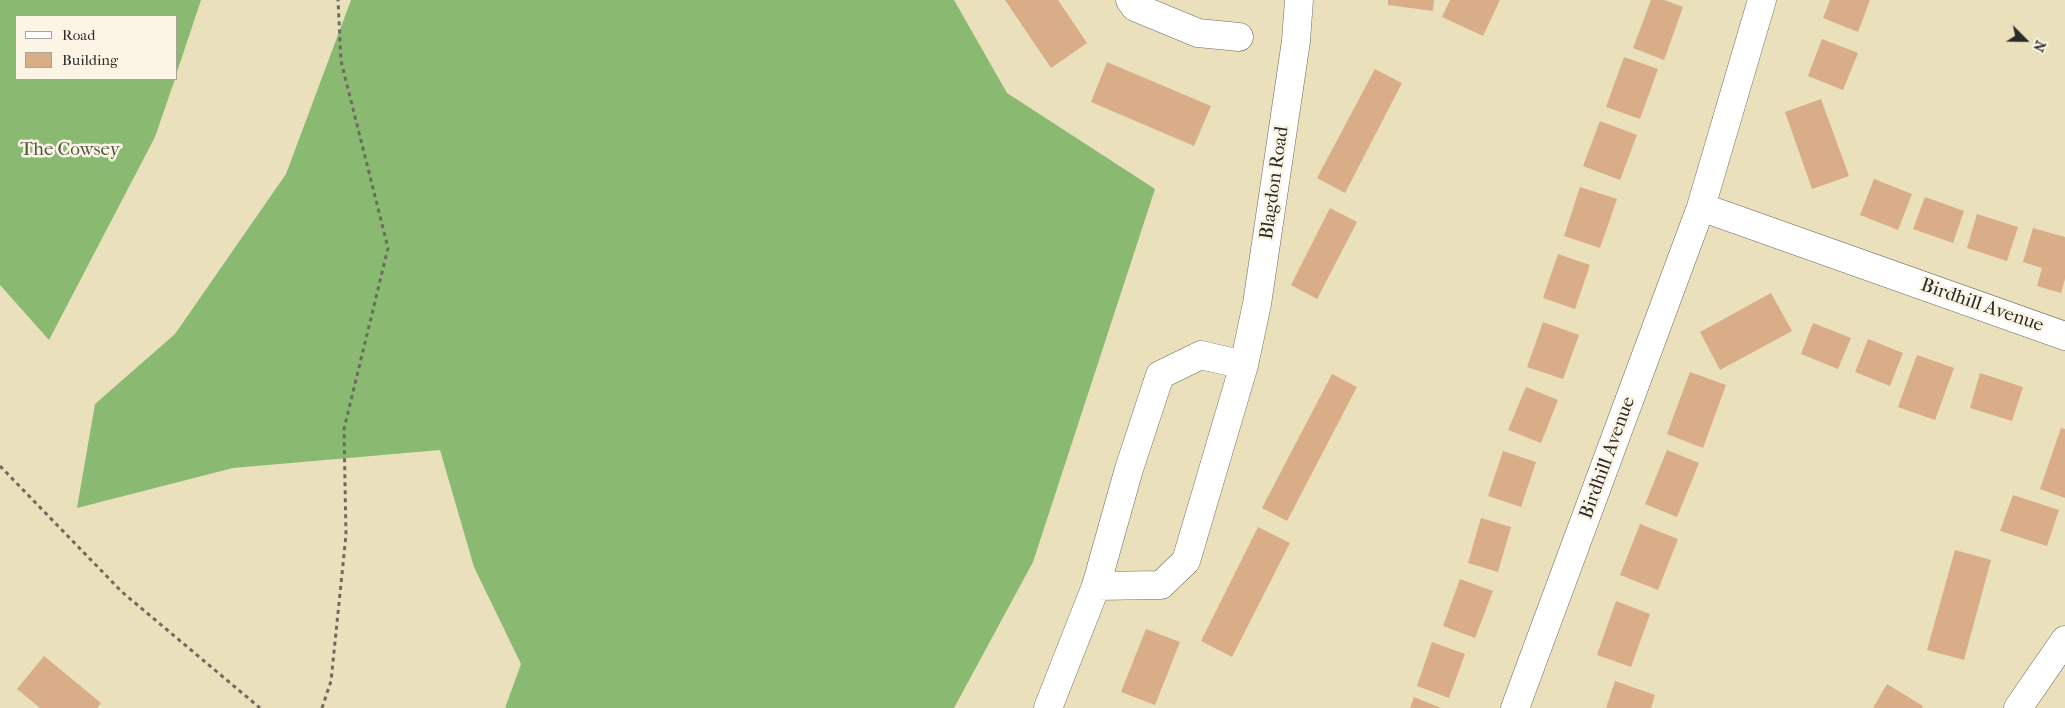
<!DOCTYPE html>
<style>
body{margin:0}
#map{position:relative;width:2065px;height:708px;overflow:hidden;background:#eae0bc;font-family:"IM FELL French Canon",serif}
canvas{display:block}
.legend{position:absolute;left:15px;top:15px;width:162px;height:65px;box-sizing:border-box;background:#fcf5e5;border:1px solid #a8a49b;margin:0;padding:6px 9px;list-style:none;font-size:15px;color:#2b2b2b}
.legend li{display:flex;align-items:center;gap:10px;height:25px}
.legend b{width:25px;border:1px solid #a8a49b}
.north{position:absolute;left:2000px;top:15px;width:50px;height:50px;-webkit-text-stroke:4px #fcf5e5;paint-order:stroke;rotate:113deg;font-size:14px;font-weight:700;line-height:20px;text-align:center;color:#2b2b2b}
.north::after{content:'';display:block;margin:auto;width:18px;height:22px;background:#2b2b2b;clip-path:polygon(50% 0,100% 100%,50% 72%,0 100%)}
</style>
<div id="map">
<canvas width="2065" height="708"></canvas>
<ul class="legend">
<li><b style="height:6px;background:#fff"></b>Road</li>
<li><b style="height:14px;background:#d9ad88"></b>Building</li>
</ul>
<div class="north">N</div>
</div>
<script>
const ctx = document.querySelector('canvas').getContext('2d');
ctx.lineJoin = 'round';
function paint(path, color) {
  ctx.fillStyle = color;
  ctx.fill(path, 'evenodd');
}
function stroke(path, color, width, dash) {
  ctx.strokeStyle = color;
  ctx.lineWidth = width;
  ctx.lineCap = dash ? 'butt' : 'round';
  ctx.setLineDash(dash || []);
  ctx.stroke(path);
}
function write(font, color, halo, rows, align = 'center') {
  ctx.font = font + ' "IM FELL French Canon",serif';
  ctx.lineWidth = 5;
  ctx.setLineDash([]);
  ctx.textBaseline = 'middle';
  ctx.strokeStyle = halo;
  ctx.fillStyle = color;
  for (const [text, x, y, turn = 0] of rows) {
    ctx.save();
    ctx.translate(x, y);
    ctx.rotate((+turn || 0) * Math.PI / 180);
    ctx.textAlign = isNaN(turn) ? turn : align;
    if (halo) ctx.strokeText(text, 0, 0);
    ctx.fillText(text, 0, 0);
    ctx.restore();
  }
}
const forest = new Path2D(`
 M0,0H201L176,75V16H16V79H175L155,137L49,340L0,285Z
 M351,0H954L1007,93L1155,189L1033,562L954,708H505L521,664L474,567L440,450L233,468L77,508L95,404L175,334L286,174Z`);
const building = new Path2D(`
 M1005,0H1058L1087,43L1051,68Z
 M1388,0H1434L1433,11L1388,5Z
 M1450,0H1500L1483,36L1442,17Z
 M1651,0H1664L1683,7L1664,60L1633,48Z
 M1830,0H1870L1858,32L1823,18Z
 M1822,39L1858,53L1843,90L1808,76Z
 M1624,57L1658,69L1640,119L1606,107Z
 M1107,62L1211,106L1194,146L1091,102Z
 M1375,69L1402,83L1345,193L1317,178Z
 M1821,99L1849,176L1812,189L1785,112Z
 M1600,121L1637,135L1620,180L1583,166Z
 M1874,179L1912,194L1898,230L1860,215Z
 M1580,187L1617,199L1600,248L1564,236Z
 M1925,197L1964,211L1953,243L1913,229Z
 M1330,208L1357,222L1317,299L1291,285Z
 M1977,214L2018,227L2007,261L1967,248Z
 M2033,228L2065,237V279L2061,293L2037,286L2042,268L2023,262Z
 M1558,254L1590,265L1575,309L1543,298Z
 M1771,293L1792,331L1720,370L1700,332Z
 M1543,322L1579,335L1563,379L1527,367Z
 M1813,323L1851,338L1838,369L1801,354Z
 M1868,339L1903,353L1890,386L1855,372Z
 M1917,355L1954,368L1935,420L1898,407Z
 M1690,372L1726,385L1703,448L1667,434Z
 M1980,373L2023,387L2012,421L1970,408Z
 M1332,374L1357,387L1287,521L1262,508Z
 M1526,387L1558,400L1541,443L1508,430Z
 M2061,428L2065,429V498L2040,489Z
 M1667,450L1699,463L1677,517L1645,504Z
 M1503,451L1536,462L1521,507L1488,496Z
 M2013,495L2059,510L2047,546L2000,531Z
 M1481,518L1511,527L1498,572L1468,563Z
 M1640,524L1678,539L1658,590L1620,575Z
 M1258,527L1290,543L1232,657L1201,641Z
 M1955,550L1991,560L1964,660L1927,650Z
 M1460,579L1493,591L1475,638L1443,626Z
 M1616,601L1650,614L1631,667L1597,655Z
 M1146,629L1180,642L1155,705L1121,692Z
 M1432,642L1465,654L1449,698L1417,686Z
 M44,656L101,703L97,708H40L17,689Z
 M1615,681L1655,695L1651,708H1606Z
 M1887,684L1923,706L1922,708H1873Z
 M1414,697L1441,708H1410Z`);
const path = new Path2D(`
 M0,466L122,592L260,708
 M322,708L331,681L346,535L344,429L388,248L341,61L338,0`);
const minor = new Path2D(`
 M1130,0L1135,7L1198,33L1239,37
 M1701,207L1762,0
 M1096,586L1129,469L1160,375L1201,355L1244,365
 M1048,708L1096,586L1161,585L1186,561L1244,365L1257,304L1296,41L1299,0
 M1515,708L1701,207L2065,336
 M2018,708L2065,640`);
const parkNames = [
 ["The Cowsey",70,150]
];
const streetNames = [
 ["Blagdon Road",1275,183,-82],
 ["Birdhill Avenue",1982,306,19],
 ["Birdhill Avenue",1608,458,-70]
];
paint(forest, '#8ab972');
paint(building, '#d9ad88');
stroke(minor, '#6e6a5e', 29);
stroke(path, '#6e6a5e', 3, [4, 4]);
stroke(minor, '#fff', 28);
write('19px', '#4c5641', '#fcf5e5', parkNames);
write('19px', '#2b2b2b', '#fcf5e5', streetNames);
</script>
